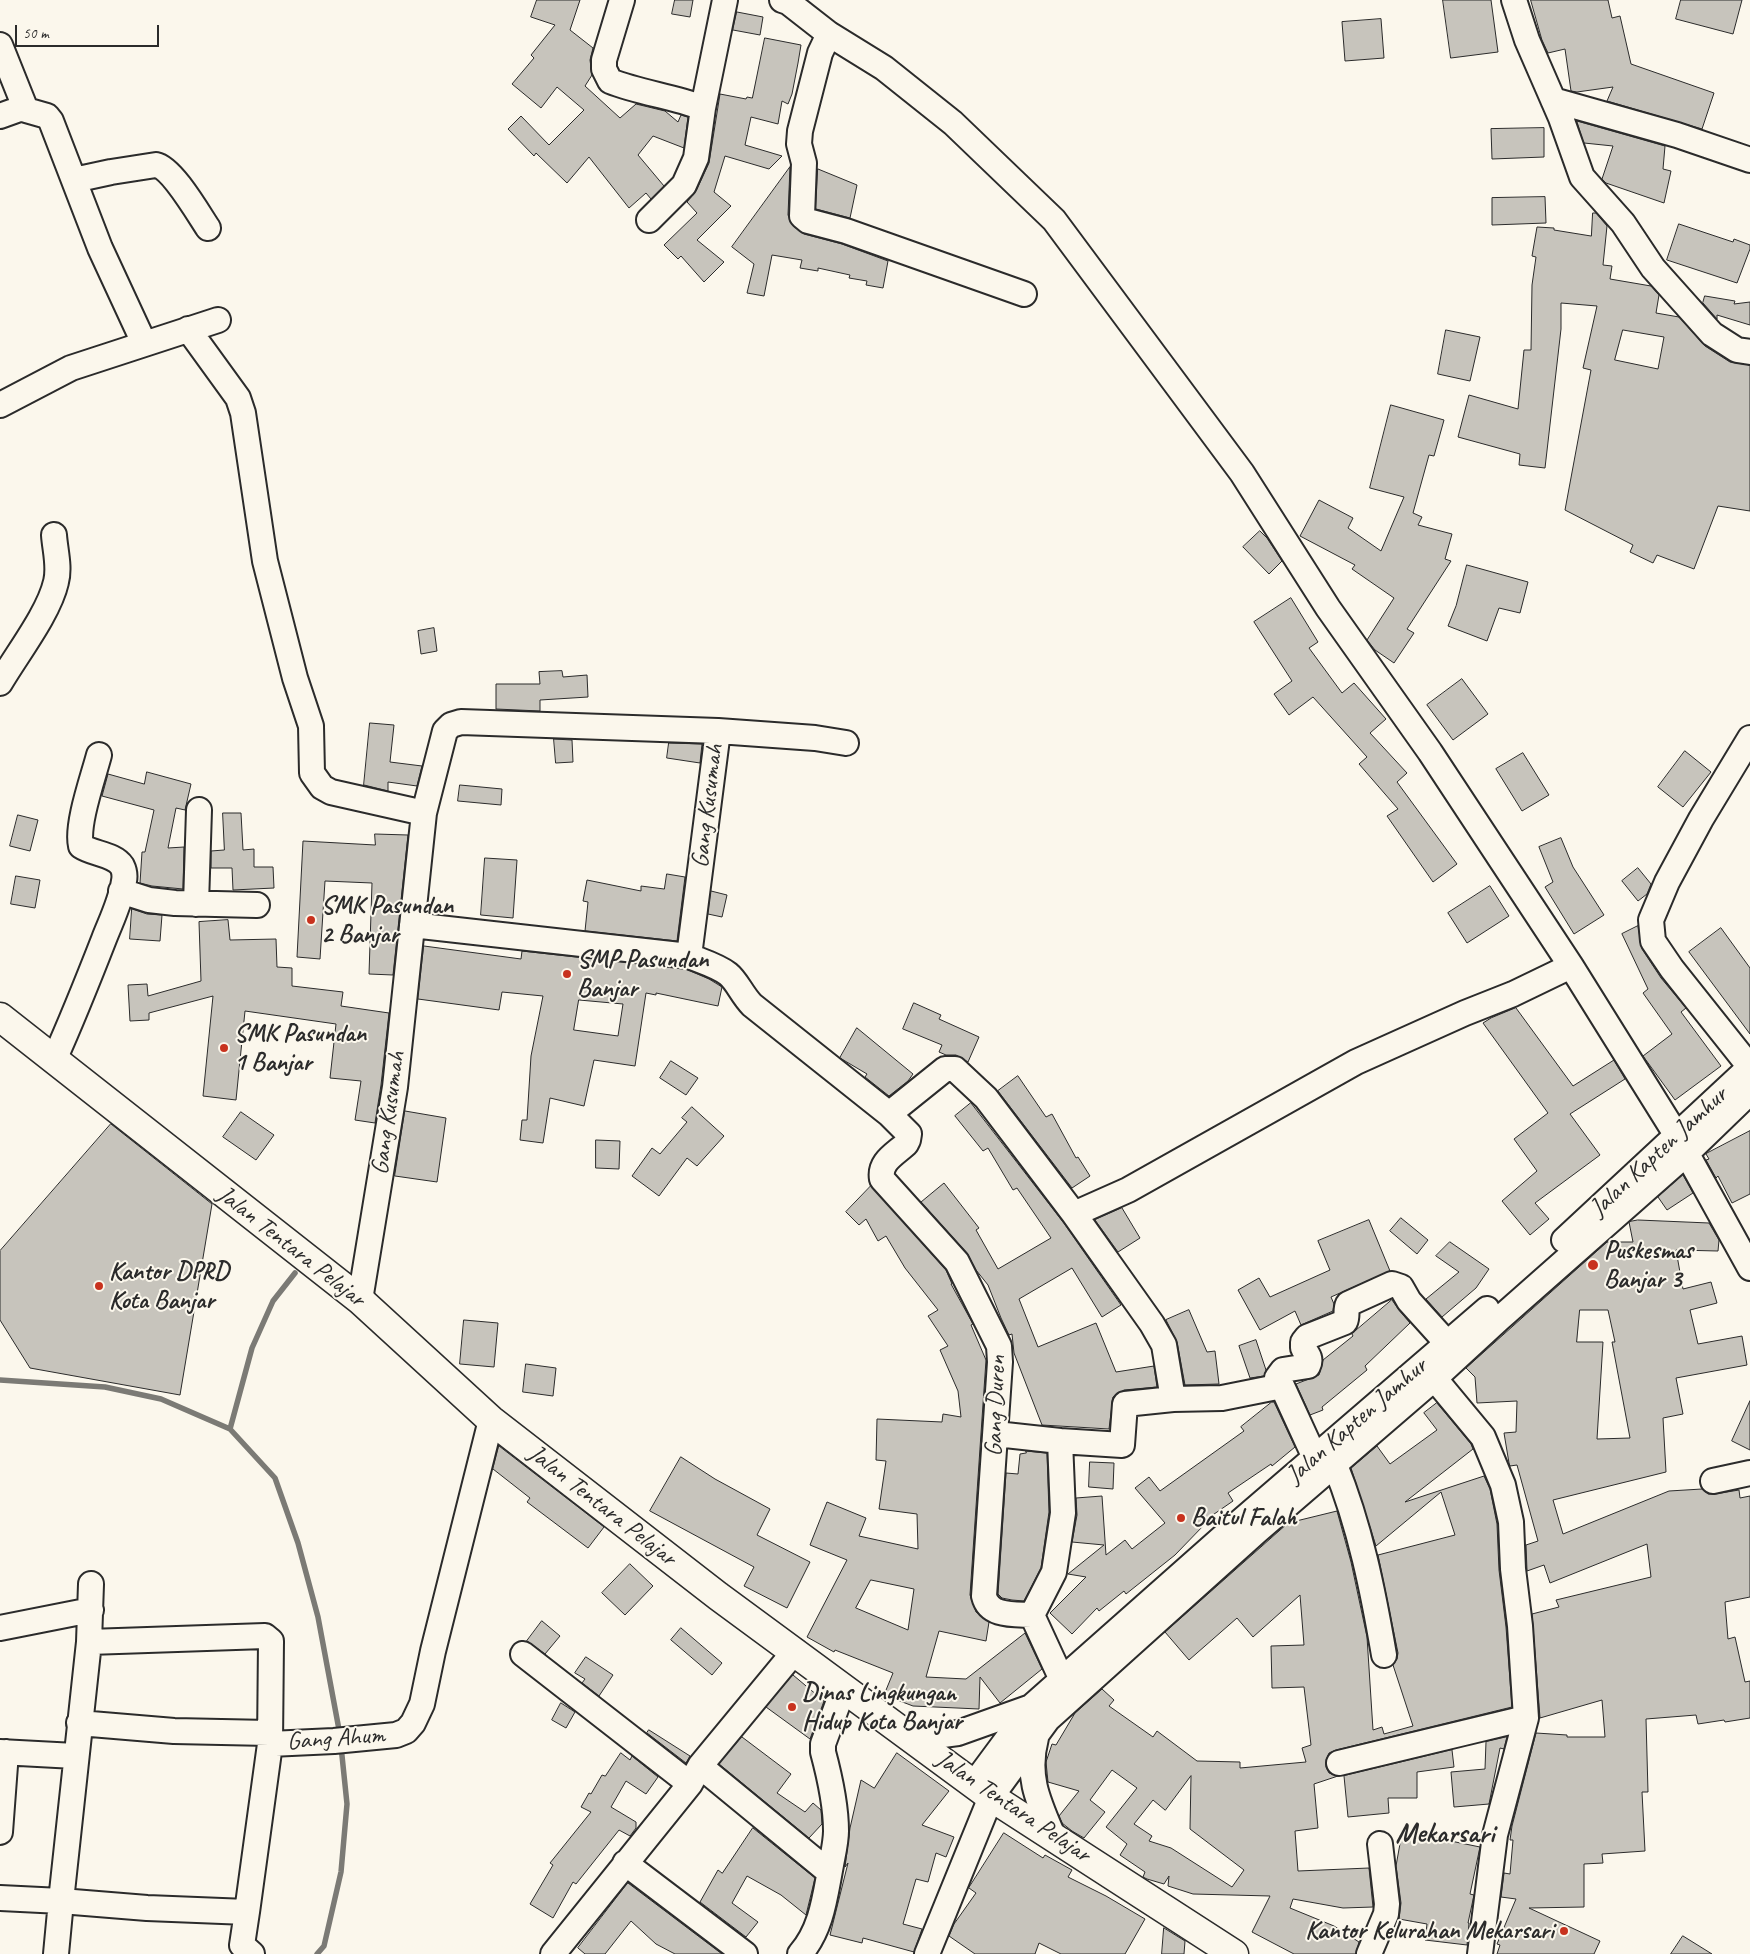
<!DOCTYPE html>
<style>
body{margin:0}
#map{position:relative;width:1750px;height:1954px;overflow:hidden;background:#fbf7ec;font-family:Caveat,sans-serif}
canvas{display:block}
.scale{position:absolute;left:15px;top:25px;width:144px;height:22px;box-sizing:border-box;border:2px solid #2b2b2b;border-top:0;padding-left:6px;font-size:15px;line-height:18px;white-space:nowrap;color:#2b2b2b;-webkit-text-stroke:4px #fbf7ec;paint-order:stroke}
</style>
<div id="map">
<canvas width="1750" height="1954"></canvas>
<div class="scale">50 m</div>
</div>
<script>
const ctx = document.querySelector('canvas').getContext('2d');
ctx.lineJoin = 'round';
function stroke(path, color, width, dash) {
  ctx.strokeStyle = color;
  ctx.lineWidth = width;
  ctx.lineCap = dash ? 'butt' : 'round';
  ctx.setLineDash(dash || []);
  ctx.stroke(path);
}
function paint(path, color) {
  ctx.fillStyle = color;
  ctx.fill(path, 'evenodd');
}
function write(font, color, halo, rows, align = 'center') {
  ctx.font = font + ' Caveat,sans-serif';
  ctx.lineWidth = 4;
  ctx.setLineDash([]);
  ctx.textBaseline = 'middle';
  ctx.strokeStyle = halo;
  ctx.fillStyle = color;
  for (const [text, x, y, turn = 0] of rows) {
    ctx.save();
    ctx.translate(x, y);
    ctx.rotate((+turn || 0) * Math.PI / 180);
    ctx.textAlign = isNaN(turn) ? turn : align;
    if (halo) ctx.strokeText(text, 0, 0);
    ctx.fillText(text, 0, 0);
    ctx.restore();
  }
}
const stream = new Path2D(`
 M0,1380L105,1387L161,1399L230,1429L275,1478L298,1543L318,1617L340,1735
 M230,1429L252,1348L273,1301L295,1273
 M317,1954L324,1946L341,1872L347,1804L341,1746`);
const building = new Path2D(`
 M537,0H580L570,30L593,48L590,60L592,75L585,86L620,118L636,104L665,111L678,122L681,115L688,117L684,148L653,136L638,155L664,186L651,199L646,193L629,208L589,157L567,183L536,153L534,156L508,129L521,116L549,145L584,110L557,87L541,108L512,84L534,58L531,55L555,25L531,17Z
 M675,0H693L690,17L672,14Z
 M1443,0H1491L1498,52L1451,58Z
 M1531,0H1608L1612,18L1620,16L1631,64L1714,93L1702,129L1607,101L1613,87L1577,92L1571,91L1565,49L1548,53L1542,40Z
 M1681,0H1742L1733,34L1676,19Z
 M737,12L763,17L760,35L733,30Z
 M1381,19L1384,58L1345,61L1342,22Z
 M765,38L801,45L798,63L792,94L788,104L782,101L778,124L751,117L745,145L782,156L769,169L725,156L714,192L731,206L697,240L724,262L704,282L681,256L678,259L664,245L697,213L687,202L696,191L709,163L720,94L746,99L747,97L752,98Z
 M1577,121L1665,146L1663,169L1671,171L1664,203L1606,183L1602,179L1613,146L1584,143Z
 M1544,128V157L1492,159L1491,129Z
 M790,167L788,215L793,226L804,234L842,244L888,261L883,288L866,285L867,281L849,278L850,275L818,268V271L800,268L802,260L772,255L764,296L747,293L754,264L732,247Z
 M818,169L857,185L850,218L816,209Z
 M1545,197L1546,223L1492,225V198Z
 M1593,213H1596L1607,226L1603,265L1612,266L1610,279L1651,286L1659,295L1656,313L1679,317L1705,346L1730,362L1750,365V511L1718,506L1694,569L1657,555L1653,563L1630,552L1633,545L1565,510L1591,370L1583,368L1597,306L1561,303V329L1545,468L1519,465L1520,454L1458,437L1469,395L1518,409L1524,350H1531L1532,285L1536,257L1532,256L1537,227L1554,228V230L1591,236ZM1623,330L1664,337L1658,369L1615,360Z
 M1679,224L1733,242L1734,239L1750,245V249L1737,283L1667,260Z
 M1705,296L1735,301L1734,304L1750,302V325L1717,315V319L1703,303Z
 M1446,330L1480,337L1470,381L1438,374Z
 M1391,405L1444,420L1434,456L1429,455L1413,513L1422,517L1418,525L1452,534L1445,559L1451,561L1407,629L1414,633L1394,663L1375,650L1367,640L1394,598L1352,569L1355,565L1300,536L1319,500L1353,518L1348,528L1381,551L1404,497L1370,488Z
 M1260,531L1267,538L1282,561L1269,574L1243,547Z
 M1467,565L1528,582L1520,613L1499,608L1487,641L1448,626L1456,606Z
 M1291,598L1318,642L1309,648L1342,693L1354,683L1386,719L1370,733L1407,773L1397,782L1457,864L1433,882L1387,816L1398,809L1359,764L1367,757L1313,697L1289,715L1274,694L1292,681L1254,622Z
 M434,628L437,651L421,654L418,631Z
 M562,671L563,677L587,675L588,697L540,700V711L496,709V684H540L539,672Z
 M1462,679L1488,714L1453,740L1427,705Z
 M370,723L394,725L390,762L422,766L417,786L388,782V791L364,785Z
 M554,739L572,740L573,762L556,763Z
 M669,743L702,744L700,763L667,758Z
 M1685,751L1711,772L1683,807L1658,787Z
 M1523,753L1549,795L1522,811L1496,769Z
 M147,772L191,784L185,810L176,808L168,848L184,847L183,889L152,886L140,883L142,852H145L154,810L102,796L108,774L144,784Z
 M460,785L502,789L501,805L458,801Z
 M223,813H241L243,850L254,849V867H273L274,888L233,890L232,868H211V851L224,850Z
 M18,815L38,820L30,851L10,846Z
 M375,834L408,835L393,975L369,974L372,883L325,881L320,959L297,957L303,841L375,845Z
 M1561,838L1573,867L1604,915L1574,934L1545,887L1553,882L1539,847Z
 M485,858L517,860L513,918L481,915Z
 M1638,868L1651,884L1647,894L1638,901L1622,881Z
 M667,874L685,877L677,941L585,931L588,902L583,901L587,880L641,891V886L664,889Z
 M16,876L40,880L35,908L11,904Z
 M1490,886L1509,916L1467,943L1448,913Z
 M711,891L727,895L722,917L708,914Z
 M132,909L147,914L162,915L160,941L130,939Z
 M228,920L230,940L276,939L277,967L292,968V986L343,992L341,1006L389,1013L381,1085L375,1123L355,1120L361,1081L330,1078L336,1024L245,1011L236,1100L203,1096L213,996L149,1013V1020L130,1021L128,985L147,984L148,996L201,981L199,922Z
 M1638,926L1642,949L1661,978L1686,1008L1681,1012L1721,1066L1675,1100L1643,1056L1672,1034L1643,993L1648,989L1622,934Z
 M1721,928L1750,968V1034L1689,952Z
 M424,946L521,959L522,951L686,969L709,979L722,987L718,1006L656,993V995L646,993L635,1066L594,1060L584,1106L550,1098L543,1143L520,1140L522,1120H527L531,1056L543,996L502,992L499,1010L418,999ZM579,1000L623,1004L618,1036L574,1030Z
 M914,1003L941,1015L939,1019L979,1037L968,1062L956,1055H946L939,1052L942,1045L903,1029Z
 M1516,1008L1573,1086L1614,1060L1625,1079L1570,1114L1600,1155L1535,1203L1549,1219L1530,1235L1502,1201L1537,1171L1514,1139L1548,1113L1483,1023L1491,1018Z
 M857,1028L913,1074L908,1081L889,1096L865,1077L867,1074L840,1058Z
 M671,1061L698,1078L686,1095L660,1078Z
 M1018,1076L1046,1117L1052,1114L1076,1158L1078,1157L1090,1176L1072,1188L998,1091Z
 M971,1103L1063,1222L1121,1305L1102,1317L1072,1268L1019,1299L1038,1347L1096,1323L1116,1372L1154,1366L1157,1387L1124,1390L1113,1397L1109,1429L1042,1425L1014,1353L1012,1334L1009,1335L1001,1318L988,1285L976,1270L967,1253L921,1202L944,1183L979,1228L976,1230L998,1269L1051,1238L1017,1188L1013,1190L988,1148L983,1151L955,1116Z
 M692,1107L724,1136L697,1166L687,1158L659,1196L632,1176L652,1148L660,1154L687,1122L682,1118Z
 M405,1111L446,1118L437,1182L395,1176Z
 M241,1112L274,1135L256,1160L223,1137Z
 M111,1124L212,1204L180,1395L30,1368L0,1320V1251Z
 M1750,1131V1194L1732,1203L1718,1176L1716,1178L1706,1160L1709,1159L1706,1154Z
 M596,1140L620,1141L619,1169L596,1168Z
 M1683,1175L1693,1193L1667,1210L1658,1197Z
 M871,1186L946,1270L952,1284H951L973,1324L971,1325L986,1360L970,1595L976,1612L989,1622L986,1641L939,1631L926,1677L966,1679L1025,1633L1042,1669L1000,1703L980,1677L979,1709L913,1706L884,1695L893,1673L835,1650L834,1652L807,1637L847,1560L810,1545L827,1502L866,1518L859,1536L918,1549L917,1514L879,1509L886,1461L876,1460L877,1419L942,1422L943,1414L961,1417L958,1391L940,1350L948,1346L928,1316L938,1310L905,1268L886,1236L878,1241L866,1219L859,1225L846,1212ZM871,1580L914,1589L908,1630L856,1608Z
 M1122,1208L1140,1238L1118,1252L1095,1220Z
 M1401,1218L1428,1240L1417,1254L1390,1231Z
 M1369,1220L1390,1271L1331,1297L1334,1304L1333,1311L1301,1325L1295,1311L1260,1330L1238,1290L1259,1278L1270,1297L1330,1270L1318,1241Z
 M1638,1220L1709,1223L1719,1240L1718,1251L1676,1250L1683,1289L1711,1282L1717,1303L1690,1310L1698,1344L1742,1336L1747,1365L1676,1378L1683,1414L1663,1418L1666,1472L1553,1500L1563,1534L1669,1491L1702,1489L1708,1494H1715L1739,1490L1740,1498L1750,1496V1597L1725,1602L1728,1639L1735,1637L1745,1682L1750,1681V1718L1725,1722L1724,1720L1698,1724L1696,1715L1646,1719L1648,1792H1642L1645,1851L1602,1854L1603,1863L1584,1864V1907L1529,1908L1600,1941L1594,1954H1497L1500,1945L1497,1944L1516,1899L1501,1897L1504,1873L1510,1874L1513,1840H1510L1512,1826L1536,1733L1567,1735V1737H1605L1602,1700L1540,1718L1532,1614L1559,1607L1556,1600L1651,1577L1647,1544L1550,1583L1544,1565L1527,1571L1526,1545L1538,1541L1517,1465L1510,1466L1509,1463L1504,1433L1516,1432L1517,1401L1477,1403L1475,1377L1466,1368L1607,1242H1633L1629,1222ZM1580,1310H1608L1615,1342H1612L1630,1438L1597,1439L1603,1342H1577Z
 M1450,1242L1489,1269L1476,1288L1442,1317L1426,1299L1459,1272L1436,1256Z
 M1392,1300L1399,1310L1410,1323L1365,1366L1367,1370L1322,1407L1323,1410L1310,1415L1296,1384L1319,1375L1323,1360L1353,1336L1352,1334Z
 M1189,1310L1207,1352L1215,1351L1219,1384L1185,1385L1177,1342L1166,1320Z
 M464,1320L498,1323L494,1367L460,1364Z
 M1256,1340L1266,1370L1264,1376L1250,1378L1239,1346Z
 M526,1364L556,1368L553,1396L523,1392Z
 M1750,1401V1450L1732,1441Z
 M1272,1402H1274L1295,1447L1272,1466L1271,1464L1228,1493L1233,1501L1204,1521L1205,1524L1175,1555L1126,1594L1124,1591L1099,1611L1097,1608L1072,1634L1050,1613L1086,1577L1068,1574L1104,1545L1072,1542L1077,1515L1076,1498L1102,1496L1106,1555L1125,1540L1132,1549L1165,1523L1135,1488L1149,1477L1160,1491L1244,1431L1241,1427Z
 M1437,1403L1471,1444L1473,1449L1405,1502L1484,1476L1490,1489L1497,1524L1499,1570L1506,1627L1512,1707L1336,1750L1329,1753L1326,1760V1767L1329,1773L1338,1776L1314,1784L1318,1828L1295,1831L1298,1871L1369,1868L1373,1907L1343,1908L1293,1899L1290,1908L1334,1926L1359,1942L1356,1954H1294L1252,1932L1270,1896L1193,1894L1168,1886L1169,1876L1164,1884L1147,1879L1143,1877L1145,1872L1120,1855L1127,1844L1106,1827L1137,1788L1112,1770L1090,1800L1105,1812L1084,1838L1072,1831L1062,1823L1059,1816L1079,1791L1048,1782L1046,1762L1052,1744L1056,1745L1075,1713L1102,1689L1114,1700L1109,1706L1153,1737L1157,1731L1197,1761L1240,1762V1768L1306,1762L1302,1748L1311,1745L1304,1687L1272,1688L1271,1646L1304,1645L1300,1595L1253,1637L1237,1618L1189,1660L1165,1632L1288,1523L1337,1511L1351,1562L1367,1637L1373,1730L1382,1727L1384,1734L1413,1726L1393,1665L1397,1659L1398,1653L1378,1555L1455,1535L1441,1492L1376,1546L1351,1468L1377,1446L1390,1464L1437,1430L1424,1413ZM1191,1776L1190,1829L1244,1870L1232,1887L1171,1848L1149,1841L1152,1836L1134,1824L1153,1800L1165,1810Z
 M499,1446L604,1527L588,1548L527,1502L530,1498L493,1469Z
 M1026,1451L1047,1453L1049,1512L1041,1568L1024,1601L1012,1600L1002,1598L998,1594L1006,1473L1018,1474L1020,1454L1026,1453Z
 M681,1457L715,1479L770,1509L757,1535L810,1562L787,1608L744,1586L754,1567L650,1511Z
 M1090,1462L1114,1463L1113,1489L1089,1487Z
 M630,1564L653,1586L625,1615L602,1593Z
 M542,1621L560,1636L545,1654L527,1641Z
 M681,1628L722,1663L712,1675L671,1640Z
 M586,1657L613,1675L599,1696L582,1683L585,1679L575,1673Z
 M793,1675L824,1701L810,1739L766,1707Z
 M561,1703L575,1712L566,1728L552,1720Z
 M649,1730L690,1756L686,1763L647,1733Z
 M742,1737L791,1774L777,1793L805,1812L813,1803L821,1810L822,1824L809,1838L719,1764Z
 M1507,1737L1504,1749L1500,1748L1489,1804L1454,1807L1451,1772L1485,1769L1486,1742Z
 M1452,1750L1454,1767L1417,1772V1798H1388L1389,1813L1348,1817L1344,1776Z
 M621,1753L630,1760L632,1756L658,1777L646,1794L626,1781L611,1807L636,1822V1828L630,1836L619,1830L576,1884L573,1882L553,1918L530,1904L553,1865L550,1863L591,1812L581,1807L589,1793L591,1794L602,1775L605,1776Z
 M897,1753L949,1791L922,1825L954,1837L946,1857L936,1853L928,1882L916,1879L903,1924L922,1929L914,1952L863,1938L862,1943L830,1935L848,1863L845,1867L850,1828L861,1780L874,1788Z
 M753,1828L815,1878L806,1915L781,1895L747,1876L732,1903L758,1922L746,1937L700,1902L718,1870L722,1873Z
 M1004,1833L1043,1858L1045,1855L1072,1870L1068,1877L1106,1896L1145,1919L1125,1954H1061L1039,1943L1035,1954H975L949,1936L954,1924L976,1893L969,1888Z
 M1431,1837L1480,1847L1470,1894L1474,1895L1468,1923H1469L1467,1945L1425,1940L1427,1924L1399,1919L1401,1903L1396,1866L1401,1838L1430,1842Z
 M628,1883L722,1954H675L656,1944L631,1921L605,1954H585L578,1948Z
 M1164,1928L1185,1941L1184,1954H1162Z
 M1683,1936L1712,1954H1671Z`);
const minor = new Path2D(`
 M622,0L604,60V69L610,81C640,93 672,96 703,108
 M782,0L788,2L829,34L884,68L953,123L1054,220L1242,473L1328,608L1430,752L1571,966L1677,1136L1750,1268
 M1514,0L1527,40L1561,118L1582,177L1623,223L1653,268L1712,334L1737,350L1750,352
 M829,34L820,53L800,131L799,144L804,163L802,216L808,221L846,231L1024,294
 M0,45L26,110L47,116L51,121L100,248L144,343
 M1553,100L1677,135L1750,160
 M0,116L25,107
 M74,180L111,172L156,165C172,168 198,213 208,228
 M649,220L684,185L696,158L703,108L725,0
 M188,329L238,398L243,413L265,561L295,678L311,726L312,773L322,787L331,792L424,813
 M0,405L71,368L218,320
 M0,683C17,654 49,613 56,582C60,567 55,550 54,535
 M718,731L815,738L846,743
 M1750,738L1701,819L1667,882L1651,920L1653,941L1672,969L1750,1067
 M121,891L149,900L175,903L257,905
 M196,904L199,810
 M689,956C701,961 718,966 728,974C737,981 742,995 752,1005L889,1114L909,1134L908,1140L906,1144C894,1155 879,1162 882,1179L957,1262L999,1346L1000,1362L984,1596C989,1617 1014,1614 1032,1615L1062,1680
 M54,1060C72,1020 88,980 104,939C111,921 121,901 124,881C125,876 124,870 122,866C114,854 93,854 81,846C76,825 93,778 99,755
 M889,1114L945,1069H955L986,1098L1074,1214L1152,1324L1164,1345L1173,1399
 M1074,1214L1128,1190L1356,1062L1465,1013L1513,994L1571,966
 M1564,1240L1750,1067
 M360,1300L395,1087L424,813L445,731L451,725L461,722L718,731L689,956L412,925
 M1425,1367L1483,1437L1503,1485L1511,1522L1513,1569L1520,1626L1526,1718L1495,1835L1480,1954
 M1282,1386L1315,1458
 M996,1434L1060,1441L1063,1513L1054,1572L1032,1615
 M1060,1441L1122,1445L1125,1404L1173,1399L1222,1398L1282,1386L1277,1378L1283,1370L1308,1366C1312,1358 1307,1354 1303,1348V1342L1307,1337L1345,1322C1348,1316 1345,1310 1348,1304L1392,1284L1401,1287L1409,1301L1447,1343
 M1335,1465C1360,1526 1373,1591 1384,1655
 M1713,1481L1750,1473
 M91,1584L89,1642L61,1901L147,1908L247,1912L270,1744L334,1741L396,1735L406,1731L413,1723L422,1704L433,1651L491,1420
 M0,1628L91,1610
 M89,1642L265,1636L271,1641L270,1744
 M523,1654L690,1784
 M79,1723L174,1731L269,1733
 M1036,1738C1026,1776 1038,1801 1053,1836
 M912,1739L958,1733L1031,1707
 M0,1752L75,1756
 M1339,1763L1526,1718
 M700,1766L829,1872
 M974,1784L1031,1707L1241,1521L1487,1309
 M0,1832L6,1752
 M625,1863L745,1954
 M0,1898L61,1901L56,1954
 M247,1912L242,1945L252,1954
 M553,1954L690,1784L700,1766L795,1651
 M800,1954C822,1929 825,1896 831,1865C833,1854 836,1842 836,1831C836,1804 830,1778 823,1752V1744L843,1690
 M927,1954L991,1797L1048,1719L1256,1532L1435,1378L1498,1320L1686,1154L1750,1092
 M1369,1954L1386,1914L1387,1904L1380,1844`);
const major = new Path2D(`
 M0,1017L360,1300L491,1420L718,1596L991,1797L1234,1954`);
const markers = [
 [311,920,5,"#c8321e"],
 [567,974,5,"#c8321e"],
 [224,1048,5,"#c8321e"],
 [1593,1265,6,"#c8321e"],
 [99,1286,5,"#c8321e"],
 [1181,1518,5,"#c8321e"],
 [792,1707,5,"#c8321e"],
 [1564,1931,5,"#c8321e"]
];
const streetNames = [
 ["Gang Kusumah",708,806,-83],
 ["Gang Kusumah",389,1113,-82],
 ["Jalan Kapten Jamhur",1659,1152,-43],
 ["Jalan Tentara Pelajar",291,1247,38],
 ["Gang Duren",996,1406,-88],
 ["Jalan Kapten Jamhur",1357,1421,-41],
 ["Jalan Tentara Pelajar",602,1506,38],
 ["Gang Ahum",336,1739,-4],
 ["Jalan Tentara Pelajar",1013,1807,34]
];
const poiNames = [
 ["SMK Pasundan",321,906],
 ["2 Banjar",321,935],
 ["SMP Pasundan",577,960],
 ["Banjar",577,989],
 ["SMK Pasundan",234,1034],
 ["1 Banjar",234,1063],
 ["Puskesmas",1604,1251],
 ["Banjar 3",1604,1280],
 ["Kantor DPRD",109,1272],
 ["Kota Banjar",109,1301],
 ["Baitul Falah",1191,1518],
 ["Dinas Lingkungan",802,1693],
 ["Hidup Kota Banjar",802,1722],
 ["Kantor Kelurahan Mekarsari",1554,1931,"right"]
];
const quarterNames = [
 ["Mekarsari",1445,1835]
];
stroke(stream, '#7b7a75', 5.5);
paint(building, '#c7c4bc');
stroke(building, '#2b2b2b', 1);
stroke(minor, '#2b2b2b', 28);
stroke(major, '#2b2b2b', 31);
stroke(minor, '#fbf7ec', 24);
stroke(major, '#fbf7ec', 28);
for (const [x, y, r, color] of markers) {
  const dot = new Path2D();
  dot.arc(x, y, r, 0, 2 * Math.PI);
  ctx.fillStyle = color;
  ctx.fill(dot);
  stroke(dot, '#fbf7ec', 2);
}
write('25px', '#2b2b2b', '#fbf7ec', streetNames);
write('bold 25px', '#2b2b2b', '#fbf7ec', poiNames, 'left');
write('bold 28px', '#2b2b2b', '#fbf7ec', quarterNames);
</script>
